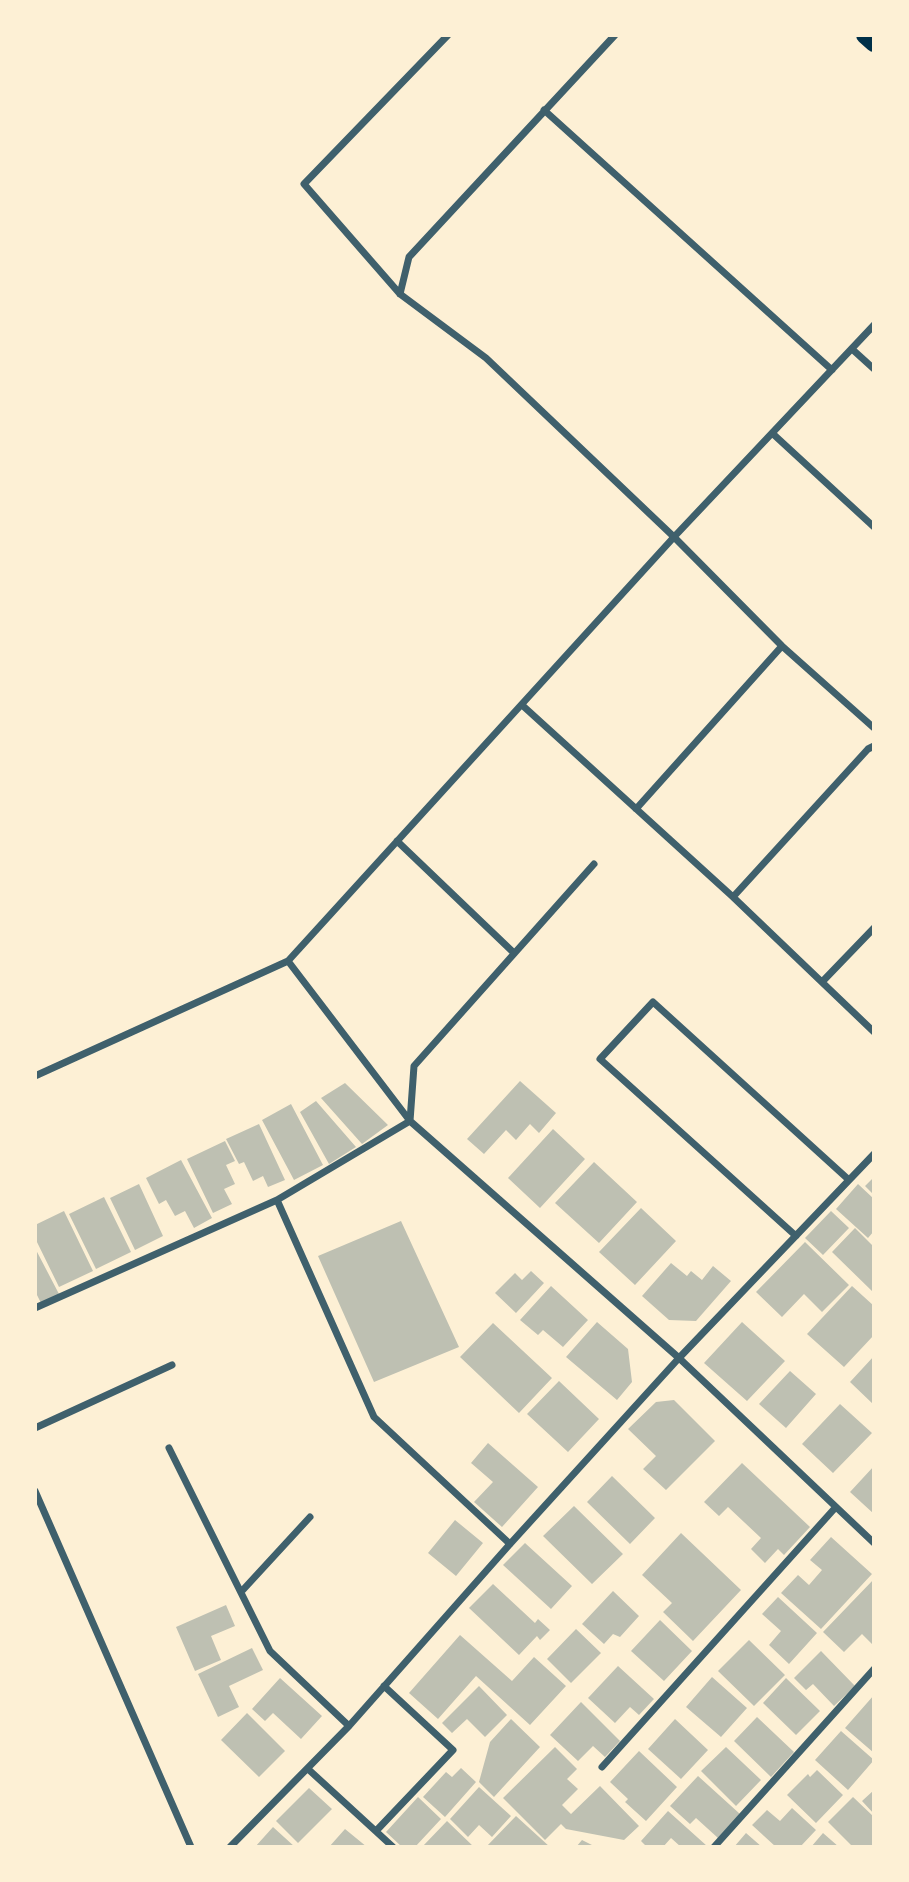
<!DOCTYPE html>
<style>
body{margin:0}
#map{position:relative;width:909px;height:1882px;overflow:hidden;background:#fdf0d5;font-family:Spectral,serif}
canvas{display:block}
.frame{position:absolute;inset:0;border:37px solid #fdf0d5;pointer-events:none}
</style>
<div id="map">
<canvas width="909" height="1882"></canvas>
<div class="frame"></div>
</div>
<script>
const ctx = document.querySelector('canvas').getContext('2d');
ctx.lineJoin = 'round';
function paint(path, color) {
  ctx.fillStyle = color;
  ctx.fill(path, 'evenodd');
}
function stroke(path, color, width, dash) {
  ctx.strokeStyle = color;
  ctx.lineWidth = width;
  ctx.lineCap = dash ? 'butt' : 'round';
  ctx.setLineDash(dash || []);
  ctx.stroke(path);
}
const building = new Path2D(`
 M520,1081L556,1113L539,1133L530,1124L516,1140L506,1130L484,1154L467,1139Z
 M345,1083L388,1125L362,1144L321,1098Z
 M316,1101L356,1147L329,1164L300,1112Z
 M291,1104L323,1165L294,1180L262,1120Z
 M259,1124L285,1180L268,1187L263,1176L253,1181L244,1162L239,1164L226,1139Z
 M553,1129L585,1159L540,1208L508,1178Z
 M225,1141L235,1161L226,1165L235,1184L224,1189L232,1204L213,1213L187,1159Z
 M181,1160L212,1218L194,1228L185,1211L175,1216L166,1200L159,1204L146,1178Z
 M594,1162L637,1202L599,1243L555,1203Z
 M874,1177V1195L865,1186Z
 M139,1184L163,1236L135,1250L110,1198Z
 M858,1184L874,1199V1231L868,1238L836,1209Z
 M104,1197L131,1252L96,1269L69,1214Z
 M641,1208L676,1241L635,1285L599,1252Z
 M64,1211L93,1271L59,1287L35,1238V1225Z
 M831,1211L849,1228L823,1255L805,1238Z
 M401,1221L459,1347L374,1382L318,1256Z
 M855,1228L874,1247V1293L832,1252Z
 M805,1242L849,1285L822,1312L804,1294L782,1317L756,1292Z
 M35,1248L59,1294L41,1303L35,1291Z
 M671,1263L687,1276L691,1271L702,1280L713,1266L731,1281L696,1321L669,1320L642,1296Z
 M531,1271L544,1283L516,1313L495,1293L515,1273L522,1280Z
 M551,1286L588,1320L563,1347L543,1330L538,1335L520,1320Z
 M852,1286L874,1306V1335L844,1367L807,1334Z
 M597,1322L628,1349L632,1382L617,1400L566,1357Z
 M742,1322L785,1361L747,1401L704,1363Z
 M493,1323L552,1378L519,1413L460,1357Z
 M874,1356V1405L850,1382Z
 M790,1371L816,1394L786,1428L759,1404Z
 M559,1381L599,1419L568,1452L527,1414Z
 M674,1400L715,1441L666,1490L643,1469L656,1456L628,1429L656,1402Z
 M840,1404L872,1433L833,1473L802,1444Z
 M488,1443L538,1487L502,1527L474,1502L493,1482L471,1463Z
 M742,1463L810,1527L784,1555L778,1549L765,1563L751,1549L761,1538L728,1507L719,1516L704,1502Z
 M874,1466V1514L850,1492Z
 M612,1476L655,1518L630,1544L587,1502Z
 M574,1506L623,1554L592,1584L543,1536Z
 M455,1520L483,1543L456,1576L428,1553Z
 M681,1533L741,1590L693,1641L663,1612L672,1603L642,1575Z
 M831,1537L872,1574L821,1629L781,1593L798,1575L809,1585L822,1570L810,1560Z
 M525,1543L572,1586L551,1609L503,1565Z
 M874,1579V1646L862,1634L844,1652L823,1632Z
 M493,1584L535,1623L538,1619L550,1630L540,1640L537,1636L519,1655L469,1608Z
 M613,1591L639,1616L620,1637L613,1634L604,1644L582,1624Z
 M778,1597L817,1633L789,1664L769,1645L781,1631L762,1614Z
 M226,1605L235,1626L211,1636L221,1660L195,1671L176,1627Z
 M660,1620L692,1651L664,1681L631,1651Z
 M576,1629L601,1653L571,1683L547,1659Z
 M460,1635L512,1681L534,1657L566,1686L530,1725L476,1676L438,1719L409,1693Z
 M749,1640L785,1675L754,1706L718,1671Z
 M252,1648L263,1670L229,1686L239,1707L218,1717L198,1674Z
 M821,1651L855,1686L834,1706L813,1684L806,1690L794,1678Z
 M618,1666L654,1699L639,1715L630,1707L615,1723L588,1698Z
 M712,1677L747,1708L721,1737L686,1707Z
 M280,1678L322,1716L301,1739L273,1713L265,1721L252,1709Z
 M786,1678L820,1711L796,1735L763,1703Z
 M479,1686L507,1715L485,1737L467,1719L452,1733L442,1723Z
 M874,1695V1753L845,1728Z
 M581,1702L620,1741L605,1757L593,1746L578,1761L550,1735Z
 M247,1713L285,1751L259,1777L221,1740Z
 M757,1717L794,1752L771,1777L734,1741Z
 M511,1719L540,1747L494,1797L479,1782L490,1742Z
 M675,1719L708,1750L681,1779L648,1749Z
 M841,1731L874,1760L848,1790L815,1760Z
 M555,1747L577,1769L567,1779L578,1789L562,1805L571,1814L600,1786L639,1826L624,1840L566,1829L561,1824L545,1840L503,1798Z
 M726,1747L761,1780L736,1806L701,1771Z
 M639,1751L677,1787L646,1821L625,1802L628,1799L610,1782Z
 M461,1768L476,1782L445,1817L423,1797L446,1772L452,1777Z
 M817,1770L843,1795L816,1823L787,1795L808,1774L810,1777Z
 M698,1776L740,1814L718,1838L696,1818L690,1824L670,1806Z
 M479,1787L511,1816L492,1837L479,1825L468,1837L450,1819Z
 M309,1788L332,1809L298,1843L276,1821Z
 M874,1790V1814L862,1801Z
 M418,1797L441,1819L415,1847H402L386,1832Z
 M853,1797L874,1817V1847H853L828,1822Z
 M792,1808L816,1830L800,1847H776L752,1825L767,1810L780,1821Z
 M668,1811L707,1846L705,1847H681L671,1838L663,1847H647L641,1841Z
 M516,1816L550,1847H486Z
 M447,1821L474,1847H422Z
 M273,1827L295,1847H255Z
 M345,1829L367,1847H329Z
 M746,1833L762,1847H734Z
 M823,1833L839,1847H811Z
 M582,1840L596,1847H576Z`);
const minor = new Path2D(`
 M448,35L304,184L400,294L486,358L674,537L782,646L874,728
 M544,110L832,370
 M400,294L409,257L615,35
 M852,349L874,369
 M772,433L874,527
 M522,705L733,897L874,1032
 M636,809L782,646
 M397,841L514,953
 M733,897L868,749L874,746
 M288,961L410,1121L679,1358L874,1543
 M822,982L874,928
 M35,1076L288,961L674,537L874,325
 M277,1200L374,1417L510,1544
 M796,1236L600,1059L653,1002L849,1180
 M35,1308L277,1200L410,1121L414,1066L594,864
 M35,1428L172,1365
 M169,1448L270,1651L349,1726
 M35,1491L191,1847
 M241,1592L310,1517
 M602,1767L835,1508
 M308,1769L393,1847
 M376,1831L453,1750L384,1686
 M230,1847L349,1726L510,1544L679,1358L874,1154
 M714,1847L874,1669`);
const primary = new Path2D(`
 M865,35L874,43`);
paint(building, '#bec0b2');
stroke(minor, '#3f606c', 7);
stroke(primary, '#003049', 18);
</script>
